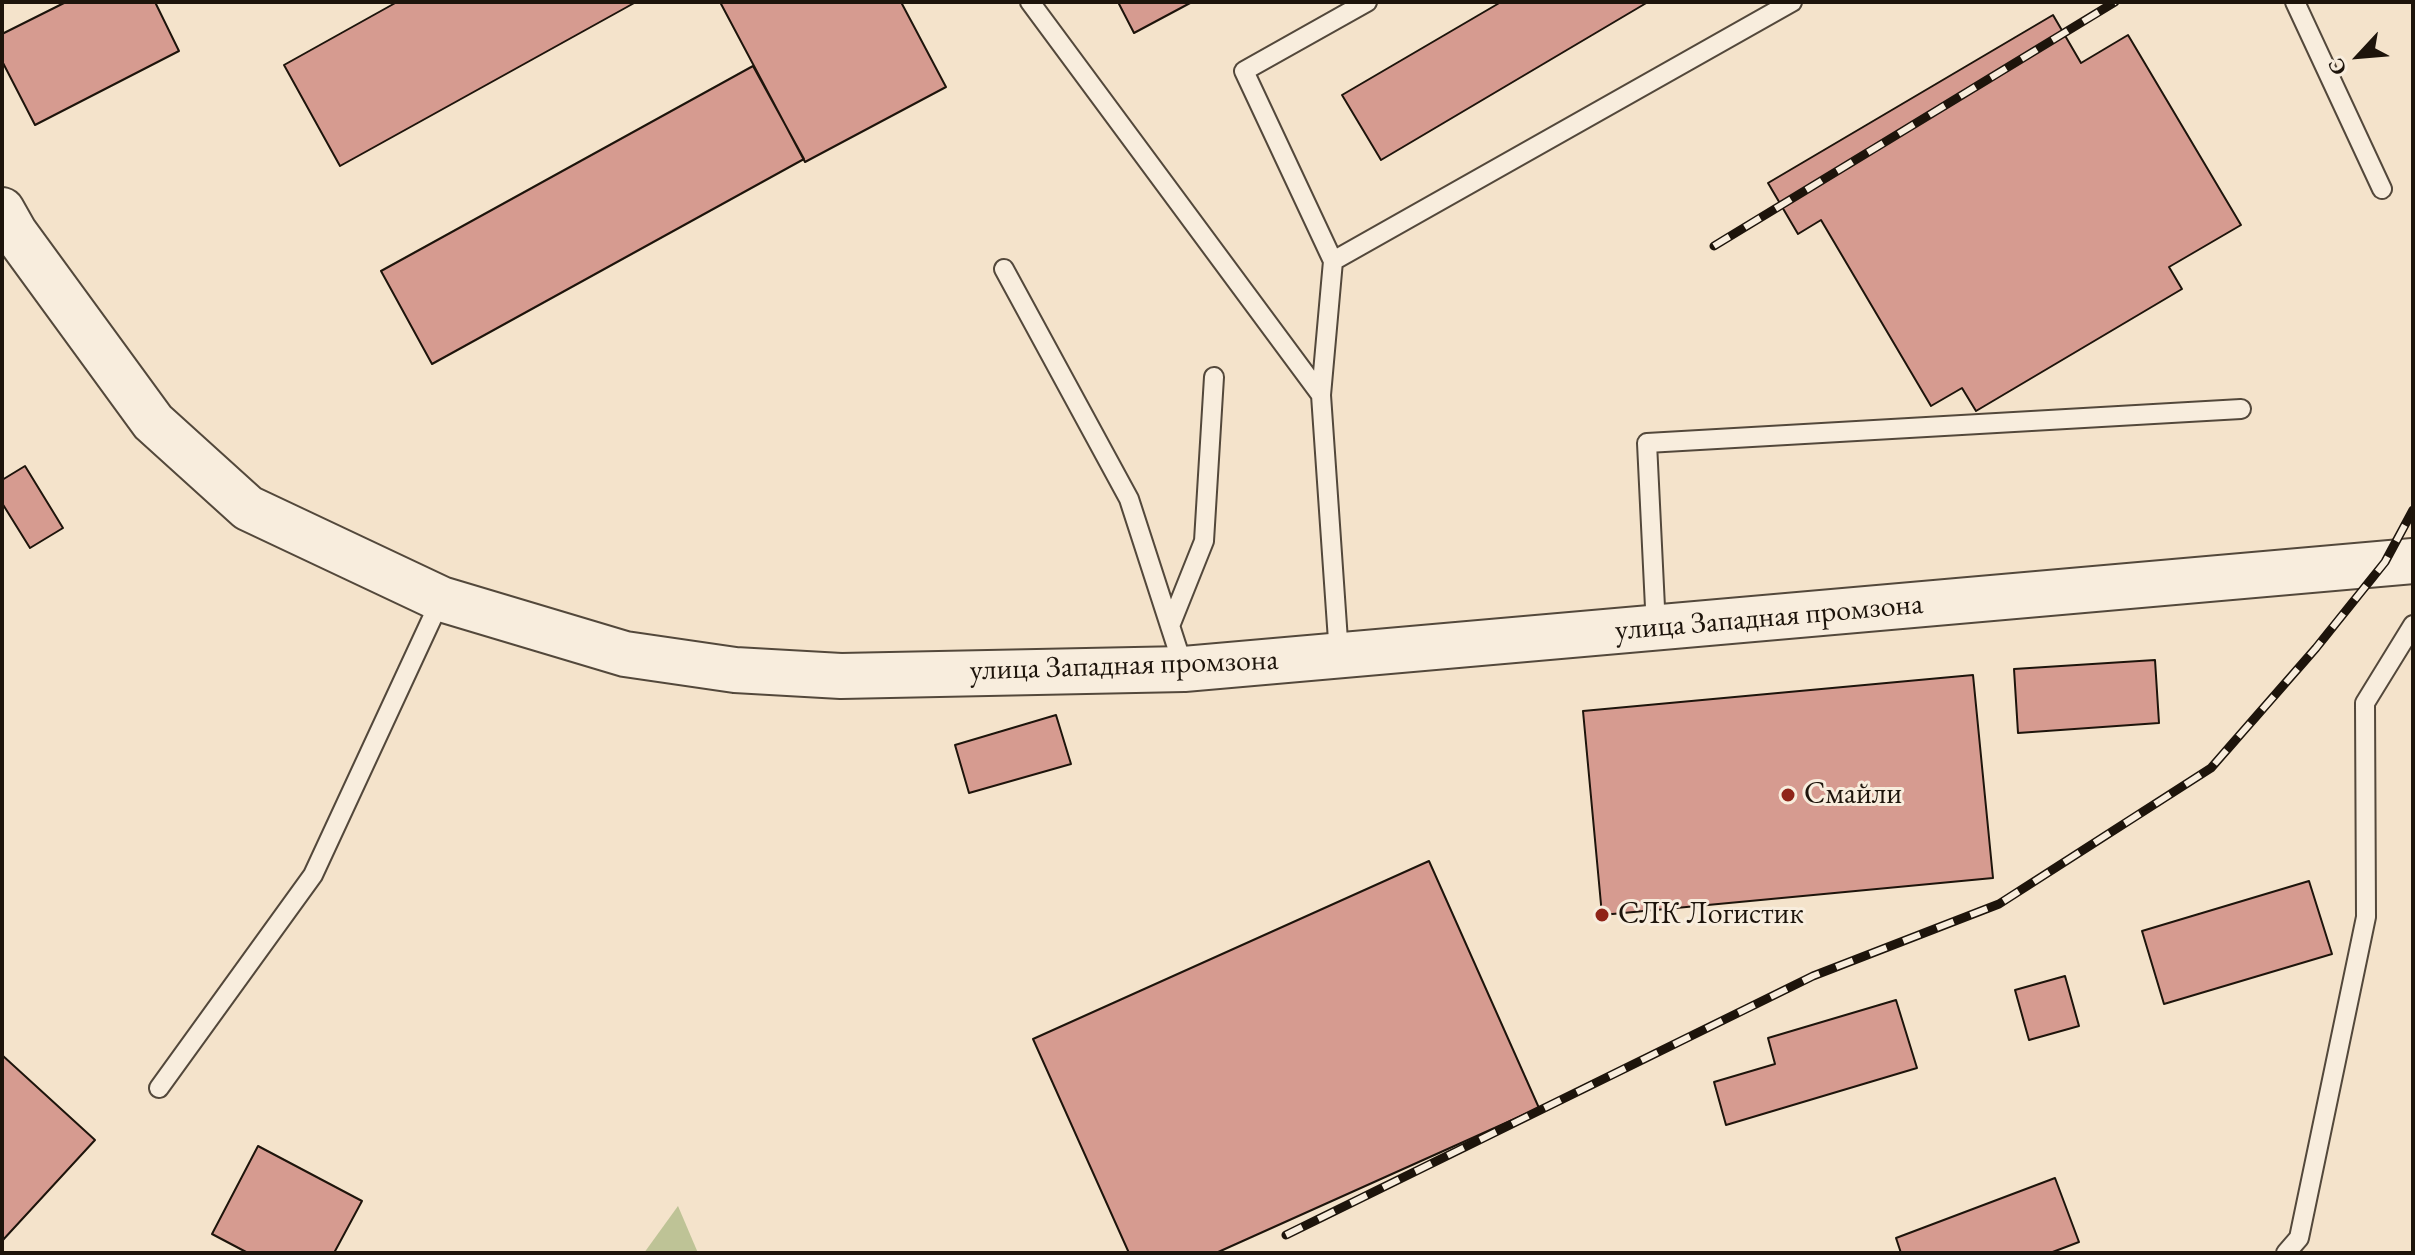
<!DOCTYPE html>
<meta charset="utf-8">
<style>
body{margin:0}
#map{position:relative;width:2415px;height:1255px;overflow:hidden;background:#f4e3cb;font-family:"EB Garamond",serif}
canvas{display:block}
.frame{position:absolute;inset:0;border:4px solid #1d140b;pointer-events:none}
.north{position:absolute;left:2319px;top:16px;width:80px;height:80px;-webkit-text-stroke:6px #f8eddd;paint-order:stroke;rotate:244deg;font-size:22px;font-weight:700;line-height:32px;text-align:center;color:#1d140b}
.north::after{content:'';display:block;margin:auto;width:28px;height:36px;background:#1d140b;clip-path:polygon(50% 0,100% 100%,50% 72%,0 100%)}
</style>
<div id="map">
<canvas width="2415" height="1255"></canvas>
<div class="frame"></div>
<div class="north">С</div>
</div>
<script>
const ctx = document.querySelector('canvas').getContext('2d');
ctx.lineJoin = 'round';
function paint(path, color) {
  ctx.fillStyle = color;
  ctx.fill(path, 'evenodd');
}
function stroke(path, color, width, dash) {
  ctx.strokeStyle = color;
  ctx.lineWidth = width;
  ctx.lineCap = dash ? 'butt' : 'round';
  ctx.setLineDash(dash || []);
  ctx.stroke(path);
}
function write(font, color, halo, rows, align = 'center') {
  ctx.font = font + ' "EB Garamond",serif';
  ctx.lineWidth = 6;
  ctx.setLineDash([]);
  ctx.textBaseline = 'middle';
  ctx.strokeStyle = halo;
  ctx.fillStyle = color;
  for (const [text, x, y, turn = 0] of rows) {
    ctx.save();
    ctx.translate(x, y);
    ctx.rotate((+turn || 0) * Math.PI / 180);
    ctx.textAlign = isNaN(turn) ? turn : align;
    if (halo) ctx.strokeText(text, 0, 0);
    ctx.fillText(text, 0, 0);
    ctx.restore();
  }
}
const green = new Path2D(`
 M678,1206L698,1253H644Z`);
const building = new Path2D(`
 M66,2H155L179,51L35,125L2,61V34Z
 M397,2H636L340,166L284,65Z
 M720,2H901L946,87L805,162Z
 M1118,2H1192L1134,33Z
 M1501,2H1648L1381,160L1342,95Z
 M2053,15L2081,63L2128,35L2241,225L2169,267L2182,289L1976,411L1962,388L1931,406L1821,220L1798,234L1768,183Z
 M753,66L804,159L432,364L381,271Z
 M25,466L63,528L30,548L2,503V480Z
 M2155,660L2159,723L2018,733L2014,669Z
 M1973,675L1993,878L1602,915L1583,711Z
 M1056,715L1071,764L969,793L955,745Z
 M1429,861L1539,1108L1216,1253H1129L1033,1039Z
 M2309,881L2332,954L2164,1004L2142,931Z
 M2065,976L2079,1026L2029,1040L2015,990Z
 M1896,1000L1917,1068L1726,1125L1714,1082L1775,1064L1768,1038Z
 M2,1055L95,1140L2,1241Z
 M258,1146L362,1201L334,1253H248L212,1234Z
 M2055,1178L2079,1242L2050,1253H1901L1896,1238Z`);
const service = new Path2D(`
 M1030,2L1321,395
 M2295,2L2382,189
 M1333,261L1244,71L1367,2
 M1004,269L1129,499L1184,669
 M1170,626L1204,541L1214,377
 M1656,628L1647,443L2241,409
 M1339,655L1321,395L1333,261L1792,2
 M159,1088L313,875L441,599
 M2286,1253L2299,1238L2366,917L2365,703L2413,625`);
const tertiary = new Path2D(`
 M2,210L15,233L153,422L248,508L441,599L625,654L735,670L841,676L1184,669L2413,561`);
const rail = new Path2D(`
 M1714,246L2115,2
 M1286,1235L1813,976L1999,904L2211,768L2316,648L2385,562L2413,510`);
const markers = [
 [1788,795,8,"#8f2418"],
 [1602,915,8,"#8f2418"]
];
const streetNames = [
 ["улица Западная промзона",1769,618,-5],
 ["улица Западная промзона",1124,666,-2]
];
const poiNames = [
 ["Смайли",1804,795],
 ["СЛК Логистик",1618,915]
];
paint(green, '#bec396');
paint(building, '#d69b90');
stroke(building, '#1d140b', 2);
stroke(service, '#53483b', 22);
stroke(tertiary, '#53483b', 48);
stroke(service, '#f8eddd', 18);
stroke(tertiary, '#f8eddd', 44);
stroke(rail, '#1d140b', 9);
stroke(rail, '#f8eddd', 6, [18]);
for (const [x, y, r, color] of markers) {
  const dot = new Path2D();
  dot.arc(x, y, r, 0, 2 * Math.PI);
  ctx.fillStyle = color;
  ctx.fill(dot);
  stroke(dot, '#f8eddd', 3);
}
write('30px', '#1d140b', '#f8eddd', streetNames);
write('30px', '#1d140b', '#f8eddd', poiNames, 'left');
</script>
